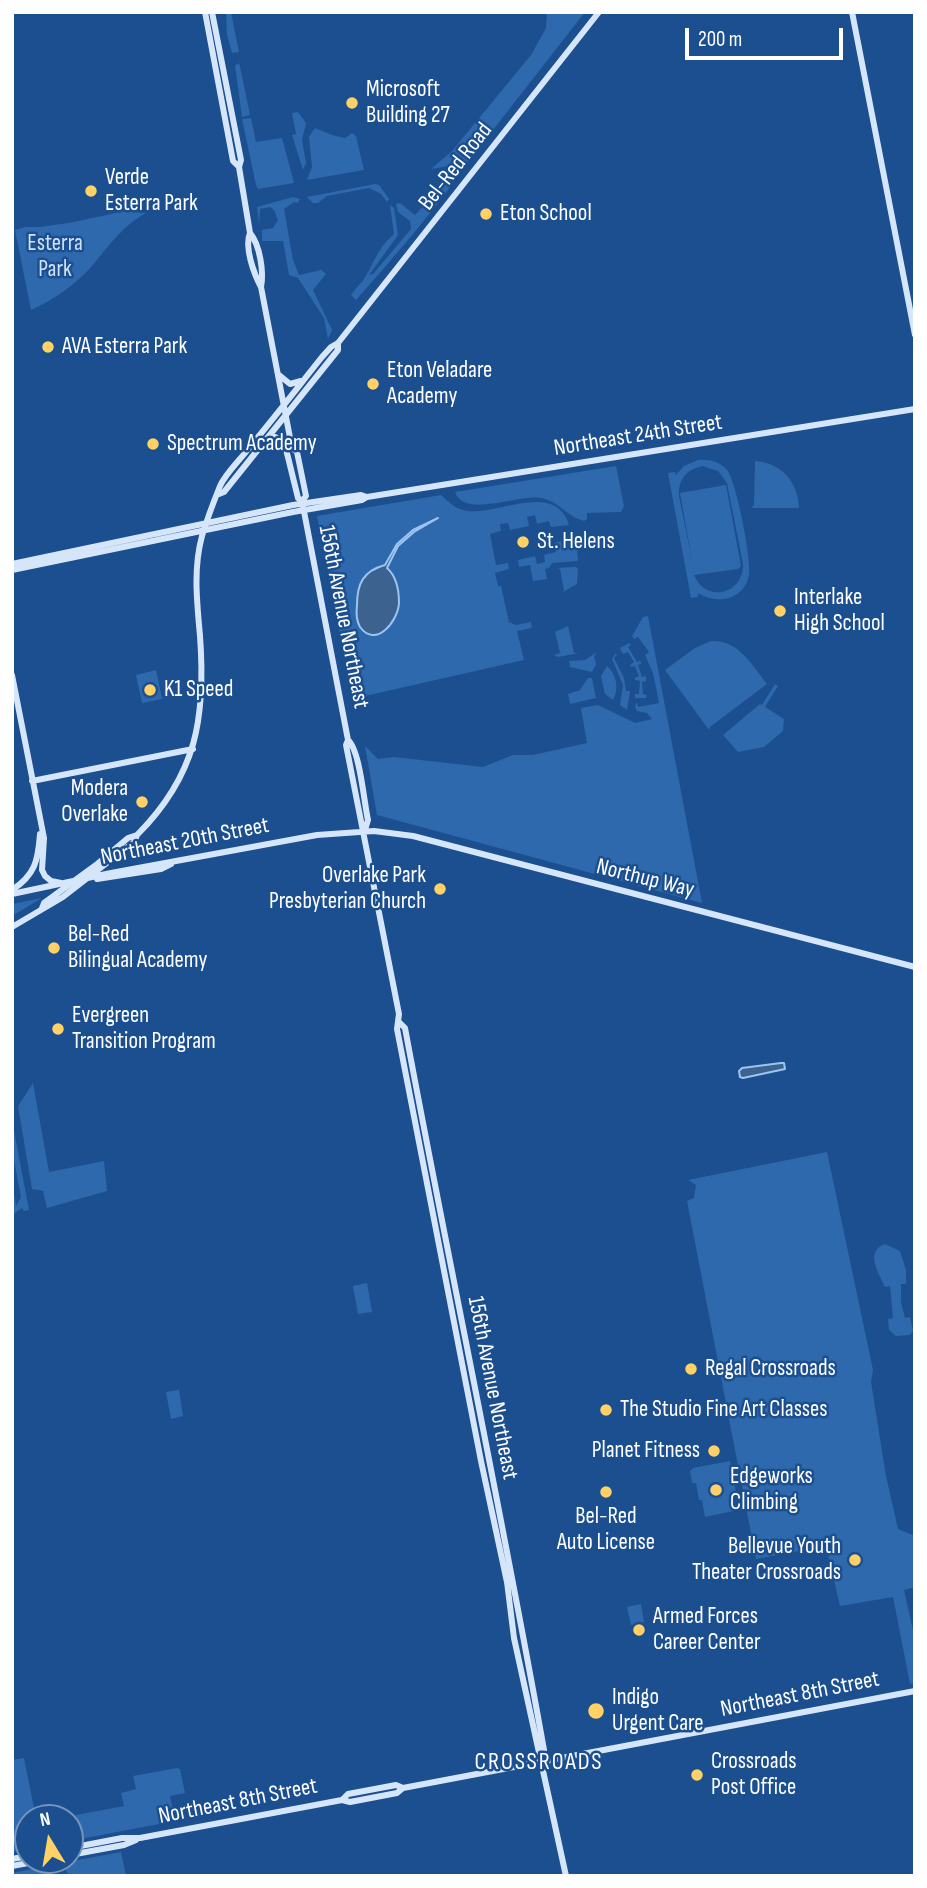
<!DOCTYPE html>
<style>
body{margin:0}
#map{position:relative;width:927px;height:1888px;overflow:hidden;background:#1b4f8f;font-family:"Sofia Sans Condensed",sans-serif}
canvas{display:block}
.frame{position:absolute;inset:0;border:14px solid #fff;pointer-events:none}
.north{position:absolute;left:14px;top:1804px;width:70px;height:70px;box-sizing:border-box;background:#1b4f8f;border:2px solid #7695bc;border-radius:50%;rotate:349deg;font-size:19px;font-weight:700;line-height:28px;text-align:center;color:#fff}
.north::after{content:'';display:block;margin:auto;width:24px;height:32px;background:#ffd166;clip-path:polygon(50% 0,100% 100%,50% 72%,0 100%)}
.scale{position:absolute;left:685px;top:28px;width:158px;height:32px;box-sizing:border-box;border:4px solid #fff;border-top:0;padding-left:9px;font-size:21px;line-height:24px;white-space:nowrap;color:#fff;-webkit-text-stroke:5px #1b4f8f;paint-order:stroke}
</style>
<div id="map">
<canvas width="927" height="1888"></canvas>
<div class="frame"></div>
<div class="north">N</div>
<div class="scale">200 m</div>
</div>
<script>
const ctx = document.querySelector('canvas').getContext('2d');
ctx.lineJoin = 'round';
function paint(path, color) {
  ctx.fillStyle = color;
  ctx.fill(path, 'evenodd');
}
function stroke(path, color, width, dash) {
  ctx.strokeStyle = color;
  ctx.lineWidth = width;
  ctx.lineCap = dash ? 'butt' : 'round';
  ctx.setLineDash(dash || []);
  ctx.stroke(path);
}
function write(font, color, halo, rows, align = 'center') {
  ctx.font = font + ' "Sofia Sans Condensed",sans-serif';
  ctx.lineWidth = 5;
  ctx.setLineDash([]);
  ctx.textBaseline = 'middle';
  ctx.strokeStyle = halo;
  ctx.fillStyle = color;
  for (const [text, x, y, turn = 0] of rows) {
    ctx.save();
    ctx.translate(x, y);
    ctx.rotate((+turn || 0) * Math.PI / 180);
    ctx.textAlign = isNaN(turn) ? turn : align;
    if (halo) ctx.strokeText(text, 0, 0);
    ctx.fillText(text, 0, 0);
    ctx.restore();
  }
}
const green = new Path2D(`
 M226,12H231L239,52L232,53L227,35Z
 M547,12H585L468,162L454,165L463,169C430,216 393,258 356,300L351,295C354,290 358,286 362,282C375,263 375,251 394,234L390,205L394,208L398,235L369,275L373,274L411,229L410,221L398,212L396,204L400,203L415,215L442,186L449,175L446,171L448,166L431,169L452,151L531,55L546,28Z
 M238,57L250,115L242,117L235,65L239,64Z
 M298,112L306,123L302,140L306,163L303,170L292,135L296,134L292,113Z
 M251,118L256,142L282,138L294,183L258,189L256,185L242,119Z
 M315,128L332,135L345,138L352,133L356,136L364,170L307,180L312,167L309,137Z
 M375,184L379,185L389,199L387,202L381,194L369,188L327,196L318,203H313L307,197Z
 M293,197L300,199L298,203L294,202L284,209L293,260L299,275L321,270L326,274L313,290L332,330L328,339L324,318L298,278L289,275L283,241H262V230L273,228L278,220L274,210L270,207L260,209L259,224L257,207Z
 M125,211L146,213C122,226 109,246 92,266C75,285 55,299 31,310L15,230L25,227H40L69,223Z
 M698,460C709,459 719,461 727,470C736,480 752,561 749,575C744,600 717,605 698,593V597L691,598L668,473L675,472L676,475L684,466ZM703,466L718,471L727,483L743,564C744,594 706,604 694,575L738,569L741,566L726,485L680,493L693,565L679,496C678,479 687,469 703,466Z
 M755,461C782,463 798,482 799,508H751L754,505Z
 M616,466L624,506L621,512L587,513V519L584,521C568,517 558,501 541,498C518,494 464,519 455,492Z
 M441,495C447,501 455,508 463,510C491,519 555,478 569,525L551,527L549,521L537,524L535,515L527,517L529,526L510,530L508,523L500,524L501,531L490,534L496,565L508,563L509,569L495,573L498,586H501L509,622L516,625L531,622L532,628L517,631L524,660L365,696L356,643L351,636L340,635L317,516Z
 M576,538L578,561L552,563L549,568L545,569L547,579L533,581L530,565L519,567L518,560L535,556L537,564L545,562L544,555L556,552L554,543Z
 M576,567L578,569L577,584L563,592L564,590L560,569L557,568Z
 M648,616L702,903L377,815L365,746L378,759L394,757L483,767L513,755H533L587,743L581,708L598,705L635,723L652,719L647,713L637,711L635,706L637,702L638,707L659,703L653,673L645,655L649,652L638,637L634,639L632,636L643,617Z
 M568,626L574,653H579L558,657L554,655L560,653L555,632Z
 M711,641C739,640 751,664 767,684L710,727L709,730L665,670L695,648Z
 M629,643L631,645L628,647L637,662L640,661L642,663L638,665L642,677L646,676V681L642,682L643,694L647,695L646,698H635V694H639L640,681L635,680V678L639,676L635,666L631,667L630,665L634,662L628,652L623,654L620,648Z
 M597,652L594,656L596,664L592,672L570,667L569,661L585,660Z
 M615,654L617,655L614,658L624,678L626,691H630L627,710L620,705L623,685L612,659Z
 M607,666C617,674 619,690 613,700L605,694L601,676Z
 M156,670L162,699L142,703L136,675Z
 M588,678H592L596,698L570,704L568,694L580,690Z
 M775,684L778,686L765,707L784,719L783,731L764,747L738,752L723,735L760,704L762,705Z
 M42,898L12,916V904Z
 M33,1083L49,1172L104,1161L107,1191L47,1208L43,1191L32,1189L18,1106Z
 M12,1120L29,1210L24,1211L22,1208L12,1215V1209L15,1207H12V1179L16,1206L21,1197L12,1150Z
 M827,1152L873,1370L871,1382L886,1476L898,1529L915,1536V1587L904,1590L915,1639V1683L910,1684L893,1597L840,1606L826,1546L756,1559L687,1201L694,1198L696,1185L688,1180Z
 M885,1244L900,1251L906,1270V1284H901V1302L905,1318L910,1317L913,1331L910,1335L896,1336L889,1330L888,1319L893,1318L890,1286L885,1287C879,1274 864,1251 885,1244Z
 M367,1283L372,1312L358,1314L353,1286Z
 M179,1390L183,1416L171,1419L166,1392Z
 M730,1461L737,1497L731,1499L733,1511L705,1517L702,1500H699L696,1483H692L690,1471L693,1468Z
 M641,1604L644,1622L631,1625L627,1607Z
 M24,1758L36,1818H28V1849L12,1852V1760Z
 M177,1768L180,1769L185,1793L170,1796L175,1821L70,1841V1818L66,1817L124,1806L121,1793L136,1789L133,1776Z
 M121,1852L126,1876H69L62,1863Z
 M47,1866L49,1876H12V1873Z`);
const water = new Path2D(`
 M438,518L414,532L398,546L387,568C396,576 399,590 399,603C398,621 376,649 360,627C356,620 356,613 357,605C357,584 363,571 385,565L397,544L413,530Z
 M781,1063H784L785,1069L743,1078L740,1077L739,1071L742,1068Z`);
const secondary = new Path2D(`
 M205,12L233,161L239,167
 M212,12L241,160L239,167L250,233C244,247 254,274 261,287L292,448L297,452L306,496L302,501L348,740L346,745L399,1014L397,1029L481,1461L507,1582L514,1638L566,1876
 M852,12L915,335
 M250,233C260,245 264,272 261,287
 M279,375L290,384L301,381
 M266,439L275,437L284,441L298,498L302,501
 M219,494L224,492L338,350V343
 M12,564L293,505L361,495L367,497
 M12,570L293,512L362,500L367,497L915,409
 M12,675L44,838L42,870L45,876L51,881L61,883
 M348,740C360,750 364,803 368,820L365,830
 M32,781L193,749
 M97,879L161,869L171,864
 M12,890C35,875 38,861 40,834
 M12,894L111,873L317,835L374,831L413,836L915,967
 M42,908L44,903L96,865L128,838L137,835
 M12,927L63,897L134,842L137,835C197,775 206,717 200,636C197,602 193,569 202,536C207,519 214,501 220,486C226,473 240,460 249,448C274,418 298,387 322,357L331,347L338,343L599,12
 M399,1022L405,1028C450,1269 501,1509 544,1750L542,1760
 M342,1800L348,1794L396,1785L403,1788
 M70,1848L122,1838H140L342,1800L350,1802L397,1793L403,1788L915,1691
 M70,1855L124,1845L136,1840
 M12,1859L28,1856
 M12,1866L44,1860`);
const markers = [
 [352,103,7,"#ffd166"],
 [91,191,7,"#ffd166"],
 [486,214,7,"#ffd166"],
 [48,347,7,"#ffd166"],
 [373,384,7,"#ffd166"],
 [153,444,7,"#ffd166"],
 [523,542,7,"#ffd166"],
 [780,611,7,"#ffd166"],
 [150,690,7,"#ffd166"],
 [142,802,7,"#ffd166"],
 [440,889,7,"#ffd166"],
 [54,948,7,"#ffd166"],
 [58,1029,7,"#ffd166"],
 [691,1369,7,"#ffd166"],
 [606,1410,7,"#ffd166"],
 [714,1451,7,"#ffd166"],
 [716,1490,7,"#ffd166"],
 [606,1492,7,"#ffd166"],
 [855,1560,7,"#ffd166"],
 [639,1630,7,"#ffd166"],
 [596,1711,9,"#ffd166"],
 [697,1775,7,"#ffd166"]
];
const poiNames = [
 ["Microsoft",366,90],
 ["Building 27",366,116],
 ["Verde",105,178],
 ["Esterra Park",105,204],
 ["Eton School",500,214],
 ["AVA Esterra Park",62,347],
 ["Eton Veladare",387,371],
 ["Academy",387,397],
 ["Spectrum Academy",167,444],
 ["St. Helens",537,542],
 ["Interlake",794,598],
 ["High School",794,624],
 ["K1 Speed",164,690],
 ["Modera",128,789,"right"],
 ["Overlake",128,815,"right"],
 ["Overlake Park",426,876,"right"],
 ["Presbyterian Church",426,902,"right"],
 ["Bel-Red",68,935],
 ["Bilingual Academy",68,961],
 ["Evergreen",72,1016],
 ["Transition Program",72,1042],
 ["Regal Crossroads",705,1369],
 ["The Studio Fine Art Classes",620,1410],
 ["Planet Fitness",700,1451,"right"],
 ["Edgeworks",730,1477],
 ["Climbing",730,1503],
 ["Bel-Red",606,1517,"center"],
 ["Auto License",606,1543,"center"],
 ["Bellevue Youth",841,1547,"right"],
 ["Theater Crossroads",841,1573,"right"],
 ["Armed Forces",653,1617],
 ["Career Center",653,1643],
 ["Indigo",612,1698],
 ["Urgent Care",612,1724],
 ["Crossroads",711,1762],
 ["Post Office",711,1788]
];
const streetNames = [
 ["Bel-Red Road",456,167,-52],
 ["Northeast 24th Street",638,436,-9],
 ["156th Avenue Northeast",343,617,79],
 ["Northeast 20th Street",185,842,-11],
 ["Northup Way",645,879,14],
 ["156th Avenue Northeast",492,1388,79],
 ["Northeast 8th Street",800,1695,-11],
 ["Northeast 8th Street",238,1802,-11]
];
const parkNames = [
 ["Esterra",55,244],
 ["Park",55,270]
];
const neighbourhoodNames = [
 ["CROSSROADS",539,1763]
];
paint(green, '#2e69ad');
paint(water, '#3c6290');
stroke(water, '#9cc4f0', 2);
stroke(secondary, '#d6e6fa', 6);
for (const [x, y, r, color] of markers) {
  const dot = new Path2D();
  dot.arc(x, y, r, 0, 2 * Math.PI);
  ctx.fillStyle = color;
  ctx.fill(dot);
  stroke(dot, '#1b4f8f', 2.5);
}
write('23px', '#fff', '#1b4f8f', poiNames, 'left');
write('23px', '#fff', '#1b4f8f', streetNames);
write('23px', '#cfe3fa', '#1b4f8f', parkNames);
ctx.letterSpacing = '2px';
write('24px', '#fff', '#1b4f8f', neighbourhoodNames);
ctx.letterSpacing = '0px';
</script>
